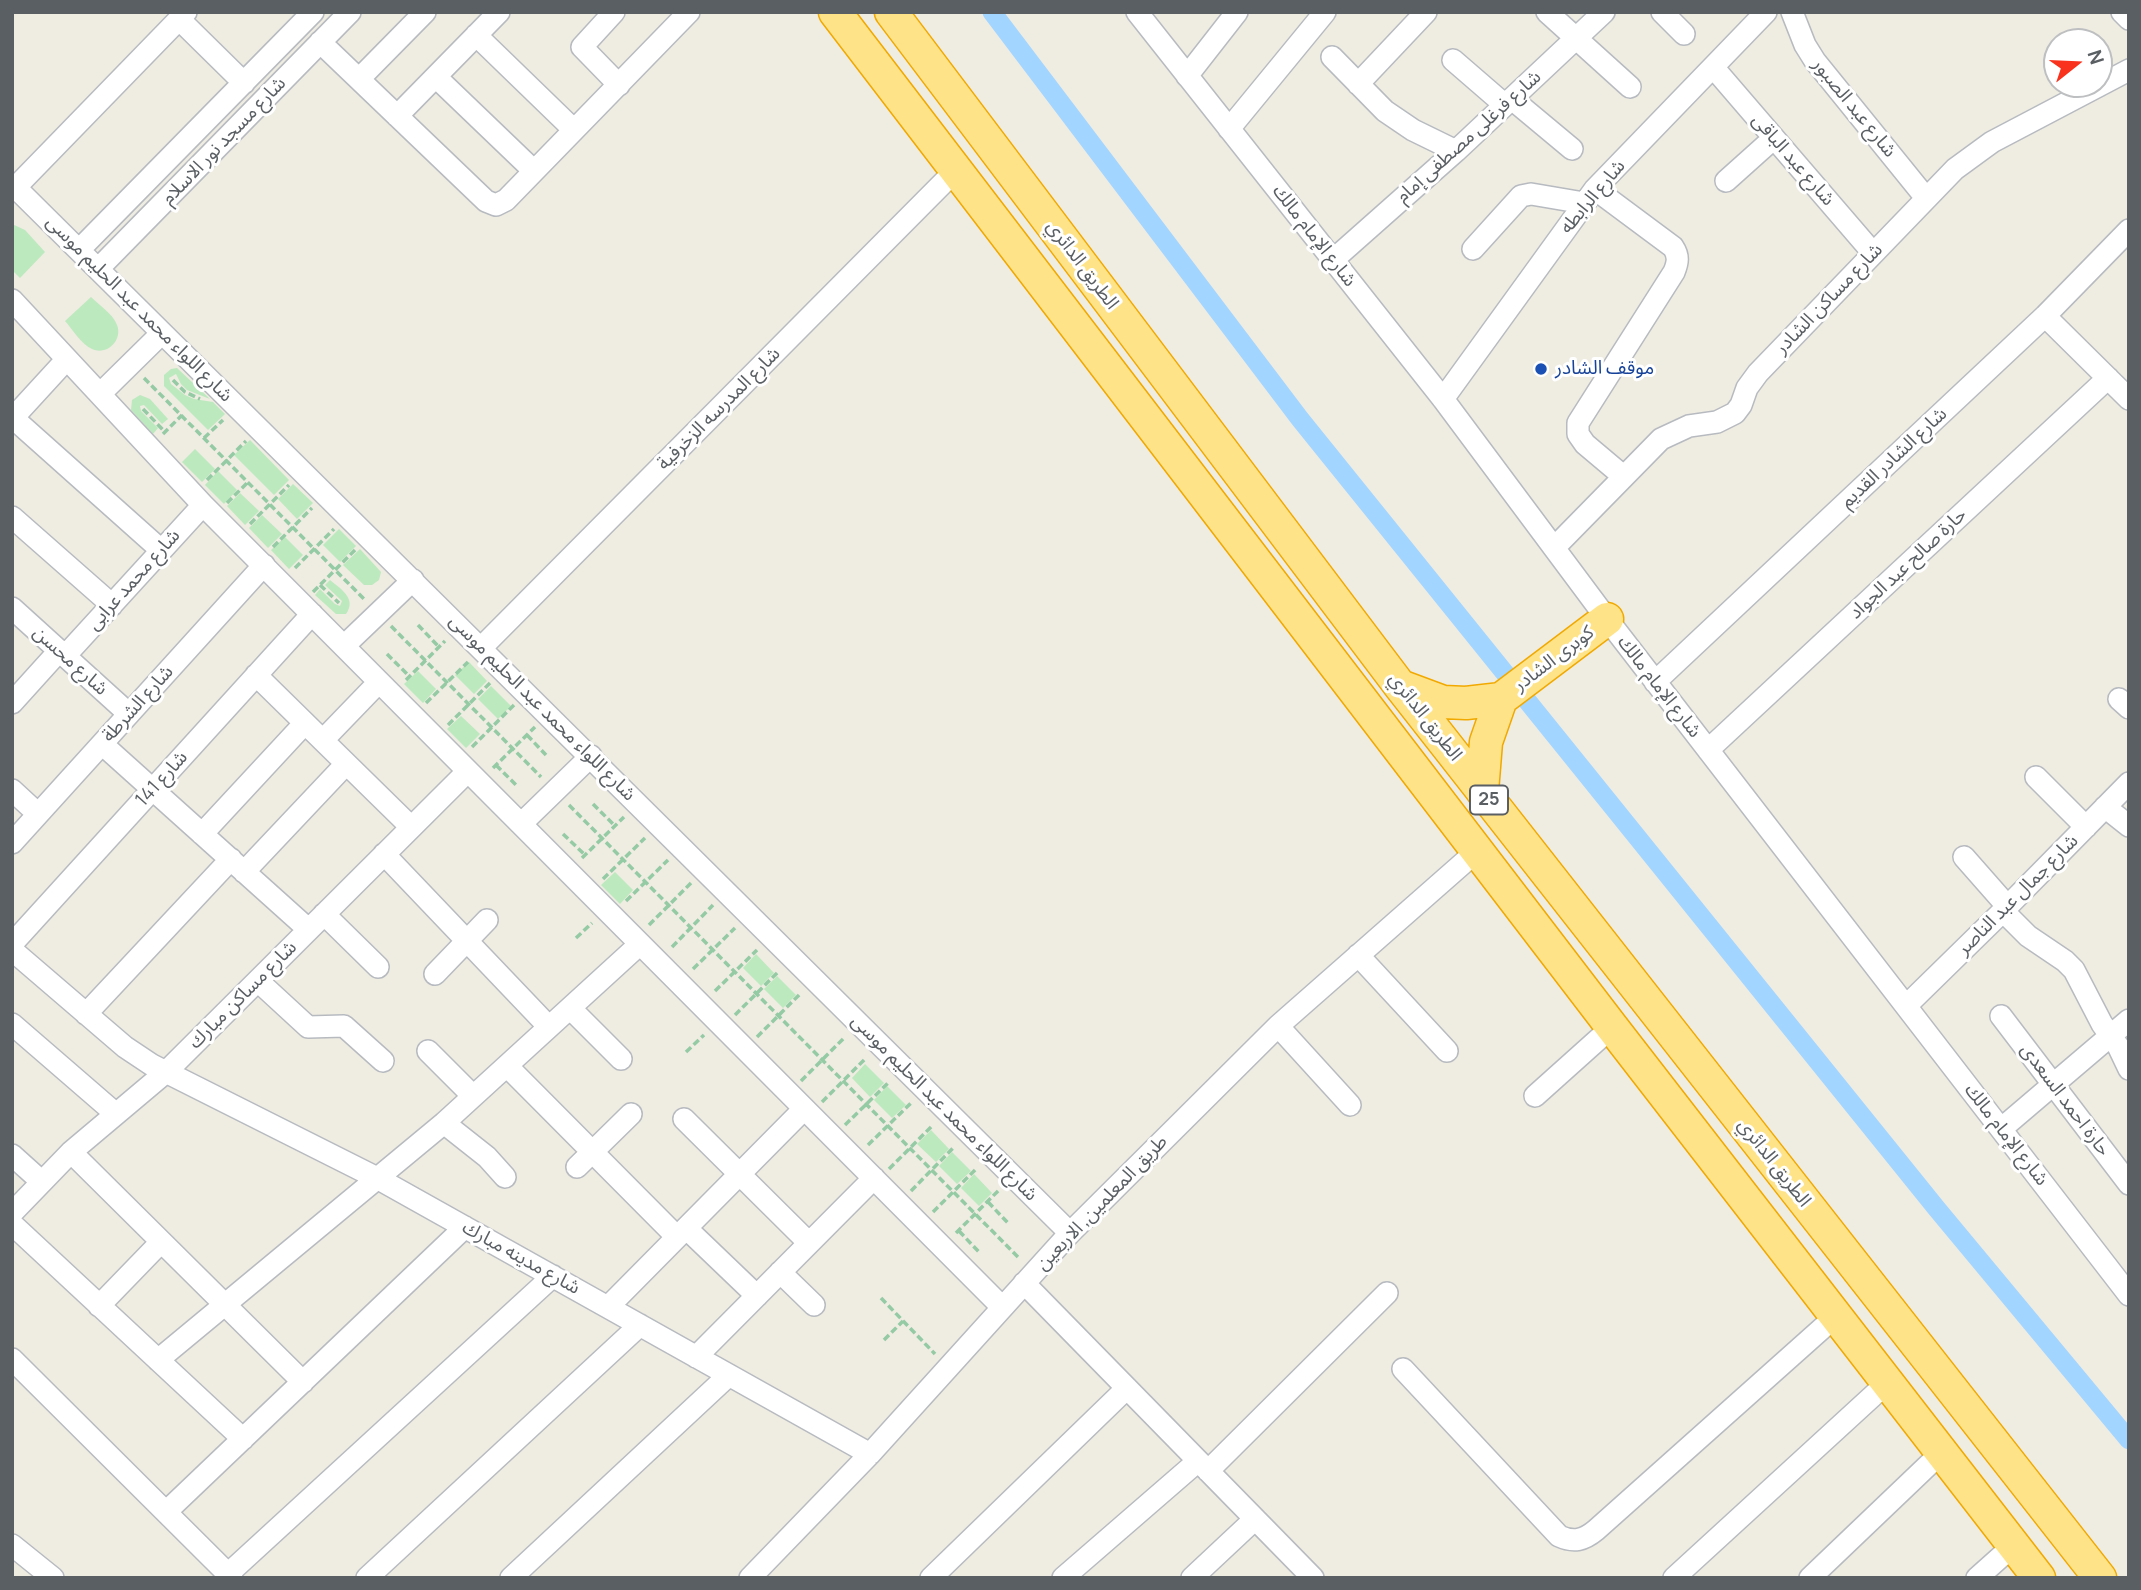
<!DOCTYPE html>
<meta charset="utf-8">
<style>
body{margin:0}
#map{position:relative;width:2141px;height:1590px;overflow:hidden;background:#efece2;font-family:Manrope,sans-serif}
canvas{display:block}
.frame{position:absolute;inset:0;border:14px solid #5a5f64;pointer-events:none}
.north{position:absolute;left:2043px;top:28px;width:70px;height:70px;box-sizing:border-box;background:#fff;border:2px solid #bdbfc1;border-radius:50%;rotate:72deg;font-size:19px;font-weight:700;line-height:28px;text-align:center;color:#5a5f64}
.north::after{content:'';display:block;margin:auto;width:24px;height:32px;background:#f9321e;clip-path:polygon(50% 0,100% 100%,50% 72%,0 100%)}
</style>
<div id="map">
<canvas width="2141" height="1590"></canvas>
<div class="frame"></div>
<div class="north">N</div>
</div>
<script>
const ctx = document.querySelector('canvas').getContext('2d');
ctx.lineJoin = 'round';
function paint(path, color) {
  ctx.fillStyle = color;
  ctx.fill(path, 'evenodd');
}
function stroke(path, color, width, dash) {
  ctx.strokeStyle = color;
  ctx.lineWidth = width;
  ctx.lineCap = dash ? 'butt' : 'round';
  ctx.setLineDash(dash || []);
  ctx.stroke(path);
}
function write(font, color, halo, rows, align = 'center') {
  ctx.font = font + ' Manrope,"Noto Sans Arabic",sans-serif';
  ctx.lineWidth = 6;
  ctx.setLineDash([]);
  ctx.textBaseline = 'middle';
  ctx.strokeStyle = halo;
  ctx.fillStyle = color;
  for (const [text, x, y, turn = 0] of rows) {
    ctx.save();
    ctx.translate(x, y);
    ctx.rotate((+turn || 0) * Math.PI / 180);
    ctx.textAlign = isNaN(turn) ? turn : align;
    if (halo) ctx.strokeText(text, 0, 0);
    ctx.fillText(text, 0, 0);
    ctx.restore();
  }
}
const green = new Path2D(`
 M12,224L25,230L45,252L20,278L12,270Z
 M91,297C99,305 113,314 117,325C123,340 107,356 92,349C81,344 73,330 65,321Z
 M177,368L210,399L187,390L181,384L176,374L169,378L171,384L185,395L194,399L213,402L225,414L208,430L164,386V375L171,369Z
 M140,395L150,399L168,419L162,424L144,405L140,406L141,411L158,428L153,434L131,410L132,400Z
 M250,440L289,480L274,495L234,455Z
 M195,449L215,469L202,482L182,462Z
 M218,471L237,490L224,504L205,485Z
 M293,484L313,503L297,519L278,499Z
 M240,493L259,511L245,525L227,506Z
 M262,515L282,534L268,548L249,528Z
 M339,529L356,546L340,562L323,545Z
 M285,537L303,555L289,569L271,550Z
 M360,549L381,572L379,580L372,585H364L343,565Z
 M330,580C341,589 357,599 346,614H336L315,595L320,589L335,604L340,606L342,601L325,585Z
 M469,662L487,681L474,694L455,675Z
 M418,671L436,689L423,703L404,684Z
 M491,686L511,706L498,719L478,699Z
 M461,716L480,734L466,748L447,729Z
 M615,872L633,890L620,904L601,885Z
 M756,954L774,973L761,986L743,968Z
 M777,976L796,995L783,1008L764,989Z
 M865,1064L884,1083L870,1097L852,1078Z
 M887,1086L906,1105L892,1118L874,1100Z
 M931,1130L949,1149L936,1162L917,1144Z
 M952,1152L971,1171L957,1184L939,1166Z
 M974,1174L992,1193L979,1206L961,1188Z`);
const canal = new Path2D(`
 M992,12L1300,419L1937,1209L2129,1440`);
const path = new Path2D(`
 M144,378L366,601
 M173,380L185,392L200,399
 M143,409L165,432
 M163,434L182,415
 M204,438L223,420
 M207,480L246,441
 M227,503L248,482
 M250,524L289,485
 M273,547L312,508
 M295,568L334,529
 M320,585L339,603
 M313,592L355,550
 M418,625L439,647
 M391,626L541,777
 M387,654L409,676
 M406,680L445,641
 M426,703L468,662
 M448,725L490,683
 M527,735L546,755
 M472,747L514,705
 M496,765L517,786
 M493,768L535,727
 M593,804L615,826
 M569,805L1020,1259
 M563,834L585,855
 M582,858L624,817
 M603,879L645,838
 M626,901L668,860
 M649,925L691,883
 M576,938L592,923
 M672,947L713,905
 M693,969L735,928
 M715,991L757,950
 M735,1015L779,971
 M757,1037L801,993
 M686,1052L704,1035
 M801,1081L845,1037
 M822,1102L866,1058
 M845,1125L890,1081
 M868,1145L913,1101
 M889,1169L933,1125
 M911,1191L955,1146
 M988,1202L1008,1223
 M933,1212L977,1168
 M959,1231L979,1252
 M956,1233L1000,1189
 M881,1298L935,1354
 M884,1340L903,1321`);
const minor = new Path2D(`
 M614,12L582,47L619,85
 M1137,12L1443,399L1607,619L2129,1295
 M1547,12L1630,87
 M1662,12L1684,34
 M1792,12L1805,45L1815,61L1926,198
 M2122,12L2129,19
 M179,19L244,83
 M476,35L574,130
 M320,42L486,201L496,205L506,200L689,12
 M1332,57L1385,111L1413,130L1456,151
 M1453,60L1505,105
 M1713,67L1873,253
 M1187,76L1237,12
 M436,77L534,171
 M359,79L425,12
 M1358,84L1426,12
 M1512,99L1572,149
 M397,116L499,12
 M1229,129L1325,12
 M1726,181L1774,138
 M12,184L1070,1233
 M1595,189L1673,247C1679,256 1678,262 1674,272L1578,423V434L1585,444L1623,476
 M12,191L186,12
 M1473,249L1521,196L1531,194L1584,203
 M79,250L313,12
 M1333,260L1456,151L1604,12
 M98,269L350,12
 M12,300L203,505L1002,1307
 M2045,316L2129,399
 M100,394L162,333
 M1443,399L1595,189L1766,12
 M13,418L161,550
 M12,419L67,359
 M12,517L112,605
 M1554,548L1661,439L1689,426L1717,422L1735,413L1741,405L1747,388L1758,373L1955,169L1992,142L2129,70
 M12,608L129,714
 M344,646L413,580
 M481,648L957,169
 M65,656L203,505
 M256,675L411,827
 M1655,682L2045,316L2129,230
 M2119,699L2129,708
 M12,703L59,651
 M323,740L379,682
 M102,744L308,929
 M1708,750L2108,378
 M2036,777L2086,827
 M12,790L38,814
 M2105,807L2129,826
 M521,824L591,756
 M202,834L305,723
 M12,843L264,565
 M384,854L549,1027
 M1964,857L2008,907
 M244,872L346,764
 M2003,911L2028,936L2065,961L2074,970L2102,1024L2118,1046L2129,1069
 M324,914L378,967
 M12,944L312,614
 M12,950L125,1047L152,1065L377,1178L870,1454
 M1358,955L1447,1051
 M435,974L487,920
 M258,981L308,1027L344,1026L383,1061
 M1906,1006L2003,911L2129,783
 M570,1008L621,1059
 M86,1014L231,859
 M2001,1016L2129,1184
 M12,1024L116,1114
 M1278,1026L1350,1105
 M428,1051L473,1096
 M507,1066L677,1237
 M1535,1096L1612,1027
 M684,1119L809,1243
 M444,1123L487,1157L505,1177
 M2001,1129L2129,1020
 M71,1152L303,1382
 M12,1155L42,1182
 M577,1167L631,1114
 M12,1213L71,1152L166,1072L468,771
 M12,1224L243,1439
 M686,1228L757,1296
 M780,1272L814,1305
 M1024,1283L1313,1578
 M99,1306L161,1242
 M608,1307L804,1109
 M696,1357L874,1178
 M12,1359L232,1578
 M158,1360L444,1123L640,944
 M1403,1369L1559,1536C1574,1543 1584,1540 1596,1530L1836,1316
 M1208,1471L1387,1293
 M166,1512L465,1227
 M12,1545L53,1578
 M228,1574L553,1276
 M367,1578L640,1325
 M511,1578L729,1375
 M750,1578L870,1454L1070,1233L1278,1026L1477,851
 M931,1578L1127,1388
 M1063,1578L1198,1461
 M1192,1578L1255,1519
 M1674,1578L1888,1382
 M1810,1578L1942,1452
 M1977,1578L2014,1545`);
const highway = new Path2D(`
 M835,12L1612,1027L2039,1578
 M891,12L1400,686L2100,1578
 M1400,686L1443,702L1466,703L1501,699L1607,619
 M1482,791L1486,742L1501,699`);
const markers = [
 [1541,369,7,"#1a4fb4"]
];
const shields = [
 [1489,800,38]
];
const shieldNames = [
 ["25",1489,800]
];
const streetNames = [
 ["شارع عبد الصبور",1854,108,51],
 ["شارع فرغلى مصطفى إمام",1469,137,-42],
 ["شارع مسجد نور الاسلام",224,141,-46],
 ["شارع عبد الباقى",1793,160,49],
 ["شارع الرابطه",1593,197,-50],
 ["شارع الإمام مالك",1314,236,52],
 ["الطريق الدائري",1082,265,53],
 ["شارع مساكن الشادر",1829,299,-46],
 ["شارع اللواء محمد عبد الحليم موسى",139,309,45],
 ["شارع المدرسه الزخرفية",719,409,-45],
 ["شارع الشادر القديم",1894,458,-43],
 ["حارة صالح عبد الجواد",1908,564,-43],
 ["شارع محمد عرابى",134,580,-48],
 ["كوبرى الشادر",1554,659,-37],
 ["شارع محسن",70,661,42],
 ["شارع الإمام مالك",1659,687,52],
 ["شارع الشرطة",138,704,-48],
 ["شارع اللواء محمد عبد الحليم موسى",542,708,45],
 ["الطريق الدائري",1425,717,52],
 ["شارع 141",162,779,-48],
 ["شارع جمال عبد الناصر",2018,895,-45],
 ["شارع مساكن مبارك",243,995,-45],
 ["حارة احمد السعدى",2065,1100,53],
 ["شارع اللواء محمد عبد الحليم موسى",944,1108,45],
 ["شارع الإمام مالك",2006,1135,52],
 ["الطريق الدائري",1774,1163,52],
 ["طريق المعلمين, الاربعين",1102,1203,-46],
 ["شارع مدينه مبارك",521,1258,29]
];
const transitNames = [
 ["موقف الشادر",1555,369]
];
paint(green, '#bce9bd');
stroke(canal, '#a2d5ff', 19);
stroke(minor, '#b7bbc0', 24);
stroke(highway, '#f1a900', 35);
stroke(path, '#94caa4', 3.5, [7, 3.5]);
stroke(minor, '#fff', 21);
stroke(highway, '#ffe389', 32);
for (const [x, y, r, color] of markers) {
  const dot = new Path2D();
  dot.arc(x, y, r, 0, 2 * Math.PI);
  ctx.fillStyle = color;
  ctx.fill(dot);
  stroke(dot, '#fff', 2.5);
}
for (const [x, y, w] of shields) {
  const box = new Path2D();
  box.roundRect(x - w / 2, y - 14.5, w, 29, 5);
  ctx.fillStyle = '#fff';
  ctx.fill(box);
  stroke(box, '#5a5f64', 2);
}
write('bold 18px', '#5a5f64', null, shieldNames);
write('19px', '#5a5f64', '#fff', streetNames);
write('19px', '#164399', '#fff', transitNames, 'left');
</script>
